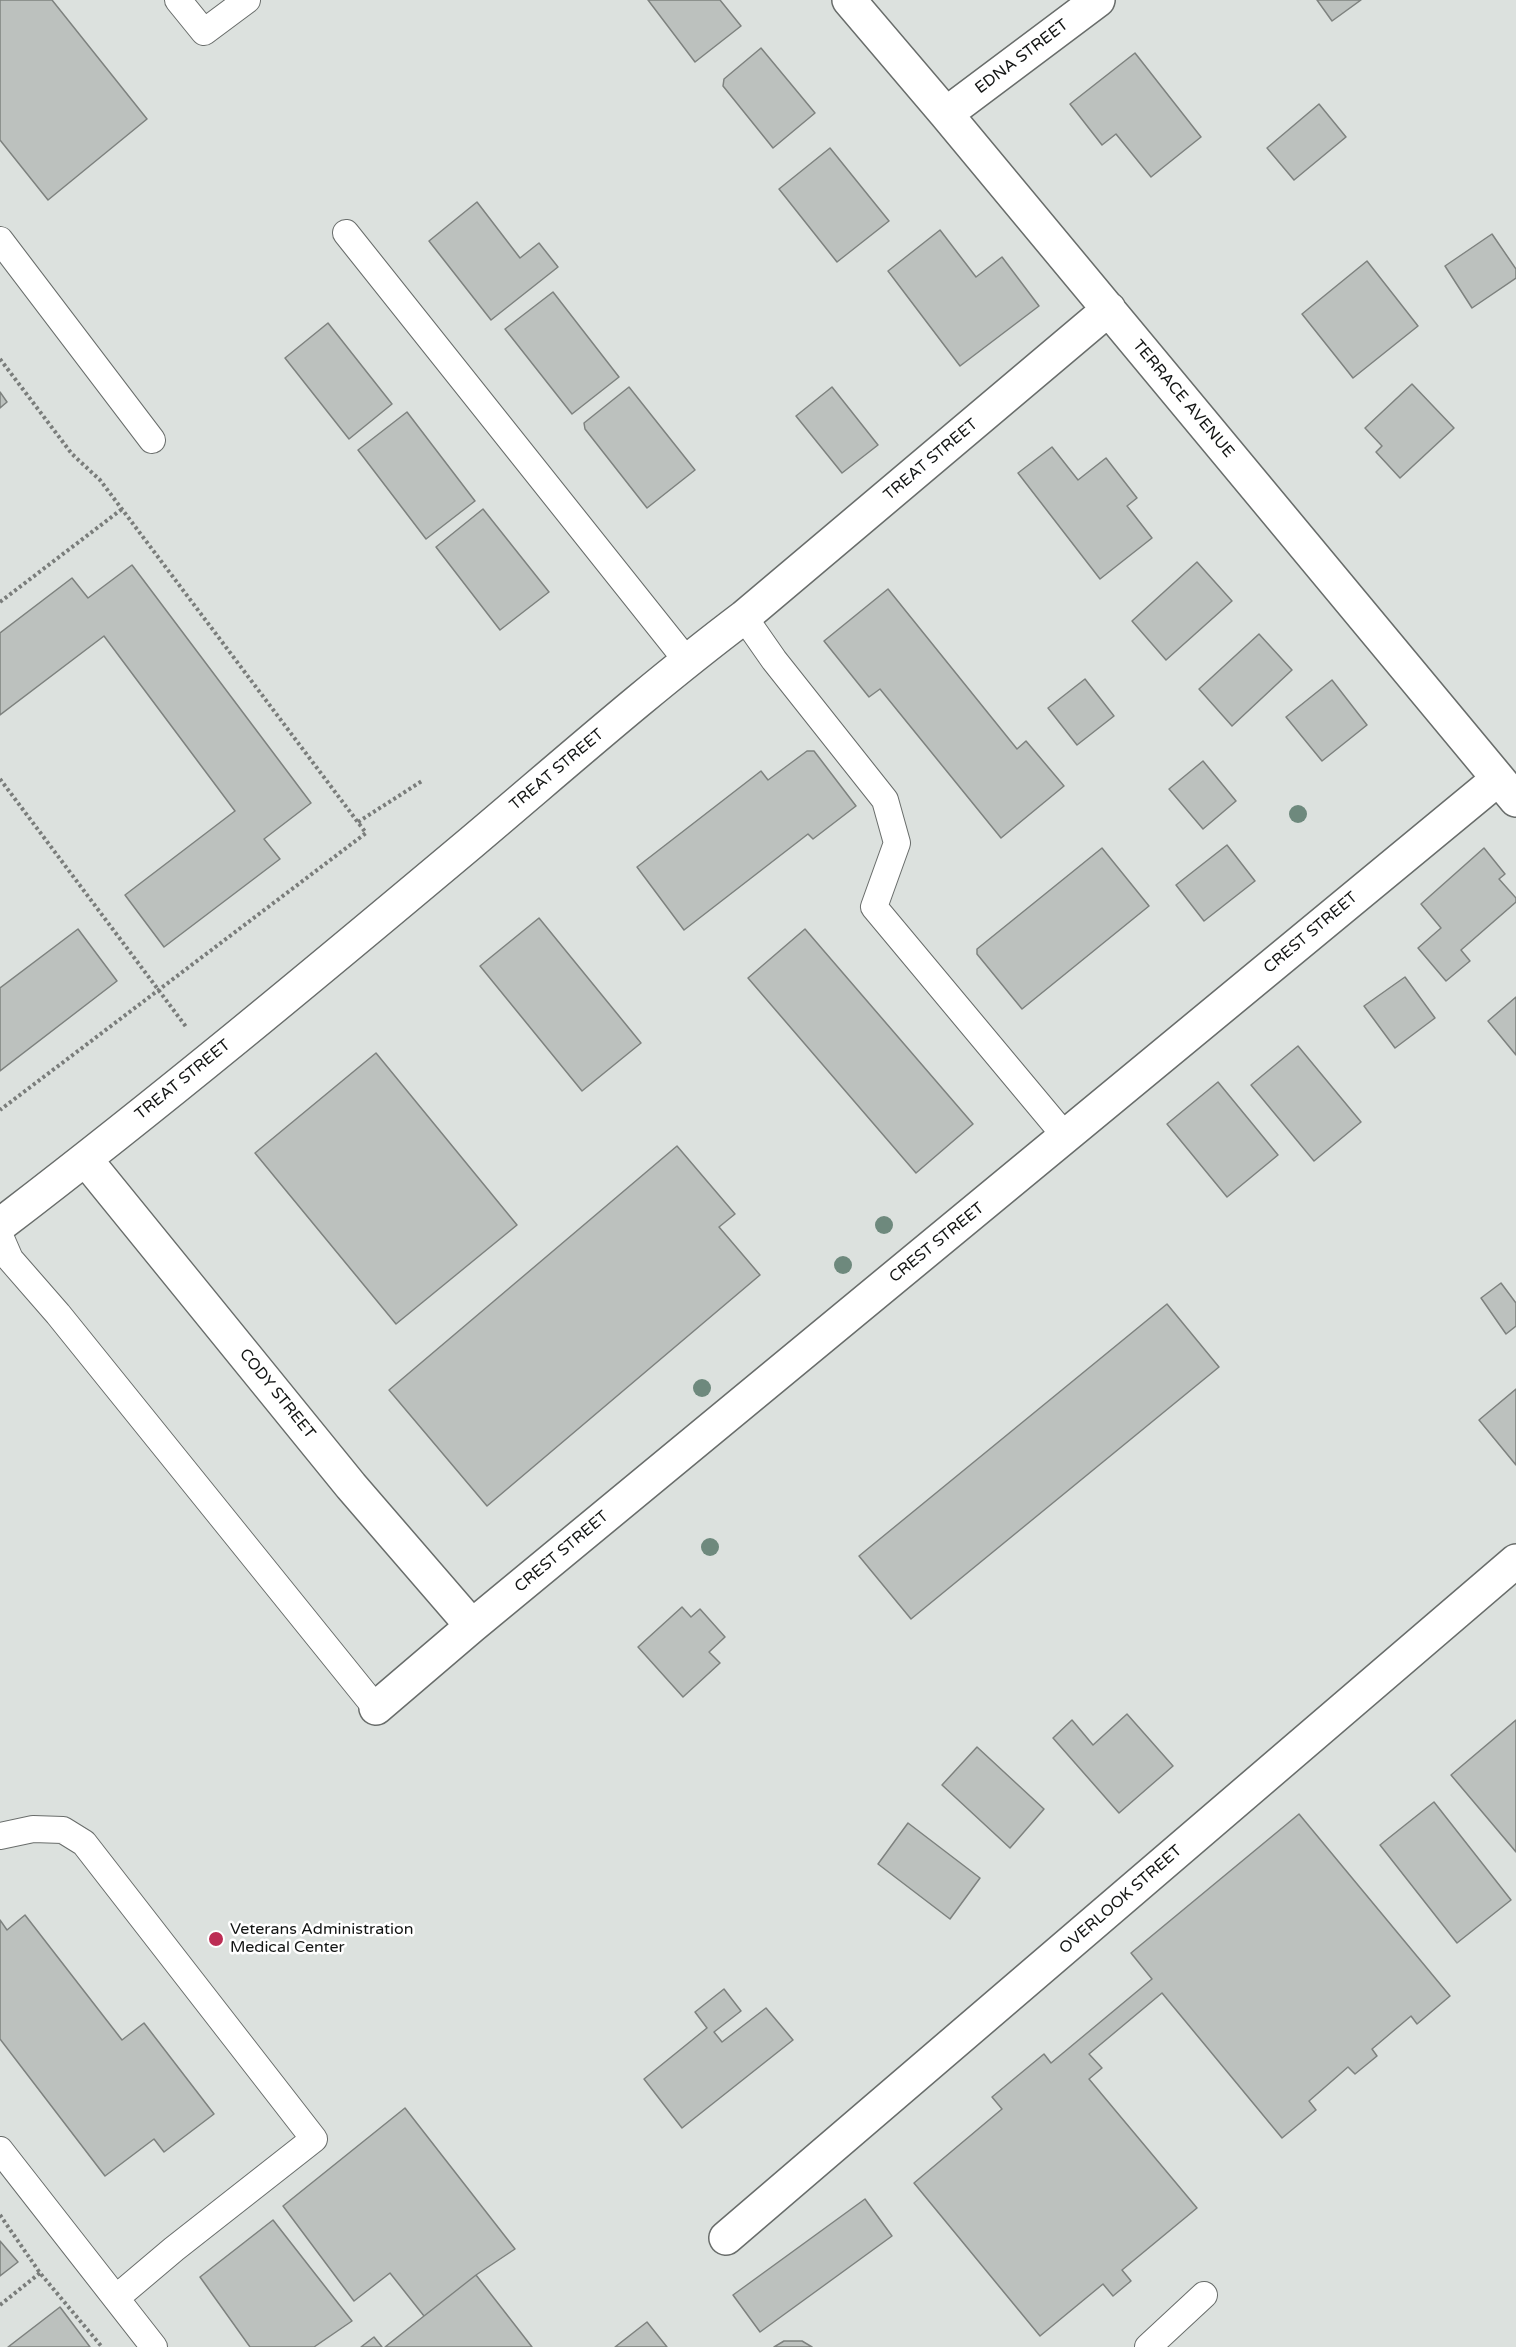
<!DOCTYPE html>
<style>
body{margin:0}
canvas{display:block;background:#dce1de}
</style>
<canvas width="1516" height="2347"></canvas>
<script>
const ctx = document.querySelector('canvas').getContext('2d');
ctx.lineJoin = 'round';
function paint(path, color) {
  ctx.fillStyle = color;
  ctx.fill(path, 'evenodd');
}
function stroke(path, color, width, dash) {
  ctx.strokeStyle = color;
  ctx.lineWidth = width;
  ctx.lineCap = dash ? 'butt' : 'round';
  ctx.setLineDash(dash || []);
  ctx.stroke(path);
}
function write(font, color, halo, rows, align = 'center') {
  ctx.font = font + ' "Varela Round",sans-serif';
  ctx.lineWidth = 5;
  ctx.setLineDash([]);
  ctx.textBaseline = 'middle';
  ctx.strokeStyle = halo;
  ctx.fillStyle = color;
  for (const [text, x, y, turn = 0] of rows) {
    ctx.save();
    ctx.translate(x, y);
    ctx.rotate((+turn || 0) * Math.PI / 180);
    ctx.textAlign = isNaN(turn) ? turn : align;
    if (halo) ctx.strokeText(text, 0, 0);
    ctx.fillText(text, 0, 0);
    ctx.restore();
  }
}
const building = new Path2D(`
 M0,0H52L147,119L48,200L0,140Z
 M648,0H720L741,26L695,62Z
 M1317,0H1361L1332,21Z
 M761,48L815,113L773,148L723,86L724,79Z
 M1135,53L1201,137L1151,177L1116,134L1102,145L1070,104Z
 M1319,104L1346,137L1294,180L1267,148Z
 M830,148L889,221L837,262L779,189Z
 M477,202L520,258L539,243L558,267L491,320L429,241Z
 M940,230L976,277L1002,257L1039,306L960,366L888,271Z
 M1492,234L1516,269V278L1472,308L1445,266Z
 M1367,261L1418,326L1353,378L1302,314Z
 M553,292L619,377L572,414L505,329Z
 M328,323L392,404L349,439L285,358Z
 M1412,384L1454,428L1400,478L1376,452L1382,446L1365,428Z
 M629,387L695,470L647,508L585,429L584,423Z
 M832,387L878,445L842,473L796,416Z
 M0,392L7,402L0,408Z
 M407,412L475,501L426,539L358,450Z
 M1052,447L1078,480L1106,458L1137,498L1127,506L1152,538L1100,579L1018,473Z
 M483,509L549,592L500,630L436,547Z
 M1197,562L1232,601L1166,660L1132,621Z
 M132,565L311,803L264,839L280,859L164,947L125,895L235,811L104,636L0,715V633L72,578L88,598Z
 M888,589L1017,749L1026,741L1064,786L1001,838L880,689L869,697L824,641Z
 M1259,634L1292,670L1232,726L1199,689Z
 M1085,679L1114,716L1077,745L1048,708Z
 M1332,680L1367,725L1322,761L1286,717Z
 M807,751H814L856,806L813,839L808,834L684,930L637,867L761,771L768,780Z
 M1203,761L1236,801L1203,829L1169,789Z
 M1227,845L1255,881L1204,921L1176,885Z
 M1102,848L1149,906L1022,1009L977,954V949Z
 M1484,848L1505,874L1499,879L1516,898V902L1461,950L1470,961L1446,981L1418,948L1441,928L1421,904Z
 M539,918L641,1043L582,1091L480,966Z
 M78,929L117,981L0,1071V988Z
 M805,929L973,1124L916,1173L748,978Z
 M1405,977L1435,1018L1395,1048L1364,1006Z
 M1516,997V1055L1488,1021Z
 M1298,1046L1361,1122L1314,1161L1251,1085Z
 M376,1053L517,1225L396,1324L255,1153Z
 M1218,1082L1278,1155L1227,1197L1167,1124Z
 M677,1146L735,1214L719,1227L760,1275L487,1506L389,1390Z
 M1501,1283L1516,1303V1326L1506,1334L1481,1298Z
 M1167,1304L1219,1367L911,1619L859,1556Z
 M1516,1389V1465L1479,1420Z
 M682,1607L691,1617L700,1609L725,1637L709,1652L720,1663L683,1697L638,1647Z
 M1127,1714L1173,1766L1119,1813L1053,1738L1072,1720L1093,1745Z
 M1516,1720V1852L1451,1775Z
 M977,1747L1044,1809L1010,1848L942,1785Z
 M1434,1802L1511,1900L1457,1943L1380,1845Z
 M1299,1814L1450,1996L1417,2024L1411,2016L1372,2049L1377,2056L1355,2074L1348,2067L1309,2101L1316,2110L1282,2138L1162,1993L1089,2054L1102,2068L1089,2079L1197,2208L1122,2270L1131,2281L1113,2296L1103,2284L1040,2336L914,2183L1002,2109L992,2097L1044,2054L1051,2063L1152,1979L1131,1953Z
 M908,1823L980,1878L950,1919L878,1864Z
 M25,1915L122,2040L144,2023L214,2114L164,2152L154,2139L105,2176L0,2039V1920L7,1930Z
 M724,1989L741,2011L714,2032L722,2042L766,2008L793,2040L682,2128L644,2079L707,2028L695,2012Z
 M405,2108L515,2249L476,2275L424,2316L390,2273L354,2301L283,2206Z
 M865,2199L892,2236L760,2332L733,2295Z
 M273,2220L352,2321L314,2347H250L200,2277Z
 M0,2241L18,2262L0,2276Z
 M476,2275L532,2347H385L424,2316Z
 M60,2307L90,2347H8Z
 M647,2322L667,2347H615Z
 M374,2337L382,2347H361Z
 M784,2341H802L812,2347H774Z`);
const path = new Path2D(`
 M0,359L72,454L100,480L366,833L0,1110
 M0,602L122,509
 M0,779L187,1028
 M358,822L422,781
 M0,2215L40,2273L102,2347
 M0,2305L40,2273`);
const lane = new Path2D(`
 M178,0L204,32L247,0
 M346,233L687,661
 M0,240L152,440
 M744,617L774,660L885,800L897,843L874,907L1066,1137
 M0,1236L10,1259L58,1314L376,1708
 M0,1836L33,1829L63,1830L84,1843L314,2139L174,2249L116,2298
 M0,2150L154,2347
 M1148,2347L1204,2295`);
const street = new Path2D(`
 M849,0L946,114L1516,800
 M946,114L1098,0
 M86,1160L351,1486L472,1626
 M0,1225C161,1102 317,972 472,842C562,766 650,688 744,617L1109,309
 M376,1708L472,1626L1498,779
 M726,2238L1516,1561`);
const trees = [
 [1298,814],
 [884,1225],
 [843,1265],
 [702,1388],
 [710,1547]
];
const markers = [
 [216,1939,8,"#bc2d54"]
];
const streetNames = [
 ["EDNA STREET",1022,57,-37],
 ["TERRACE AVENUE",1183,399,50],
 ["TREAT STREET",931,460,-40],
 ["TREAT STREET",557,770,-40],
 ["CREST STREET",1311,933,-40],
 ["TREAT STREET",183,1080,-39],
 ["CREST STREET",937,1243,-39],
 ["CODY STREET",277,1394,51],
 ["CREST STREET",562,1552,-40],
 ["OVERLOOK STREET",1121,1900,-41]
];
const poiNames = [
 ["Veterans Administration",230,1930],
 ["Medical Center",230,1948]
];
paint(building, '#bcc1be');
stroke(building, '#7e827f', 1.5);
stroke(lane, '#696d6b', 28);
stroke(street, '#696d6b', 36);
stroke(path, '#7a7d7b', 4, [3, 3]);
stroke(lane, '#fff', 26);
stroke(street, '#fff', 33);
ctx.fillStyle = '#6e897d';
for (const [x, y] of trees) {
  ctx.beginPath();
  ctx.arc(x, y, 9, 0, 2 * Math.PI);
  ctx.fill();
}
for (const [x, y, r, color] of markers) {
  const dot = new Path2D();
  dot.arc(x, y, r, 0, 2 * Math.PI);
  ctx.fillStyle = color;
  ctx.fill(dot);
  stroke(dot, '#fff', 2);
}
write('16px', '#131514', '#fff', streetNames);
write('16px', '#131514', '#fff', poiNames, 'left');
</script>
